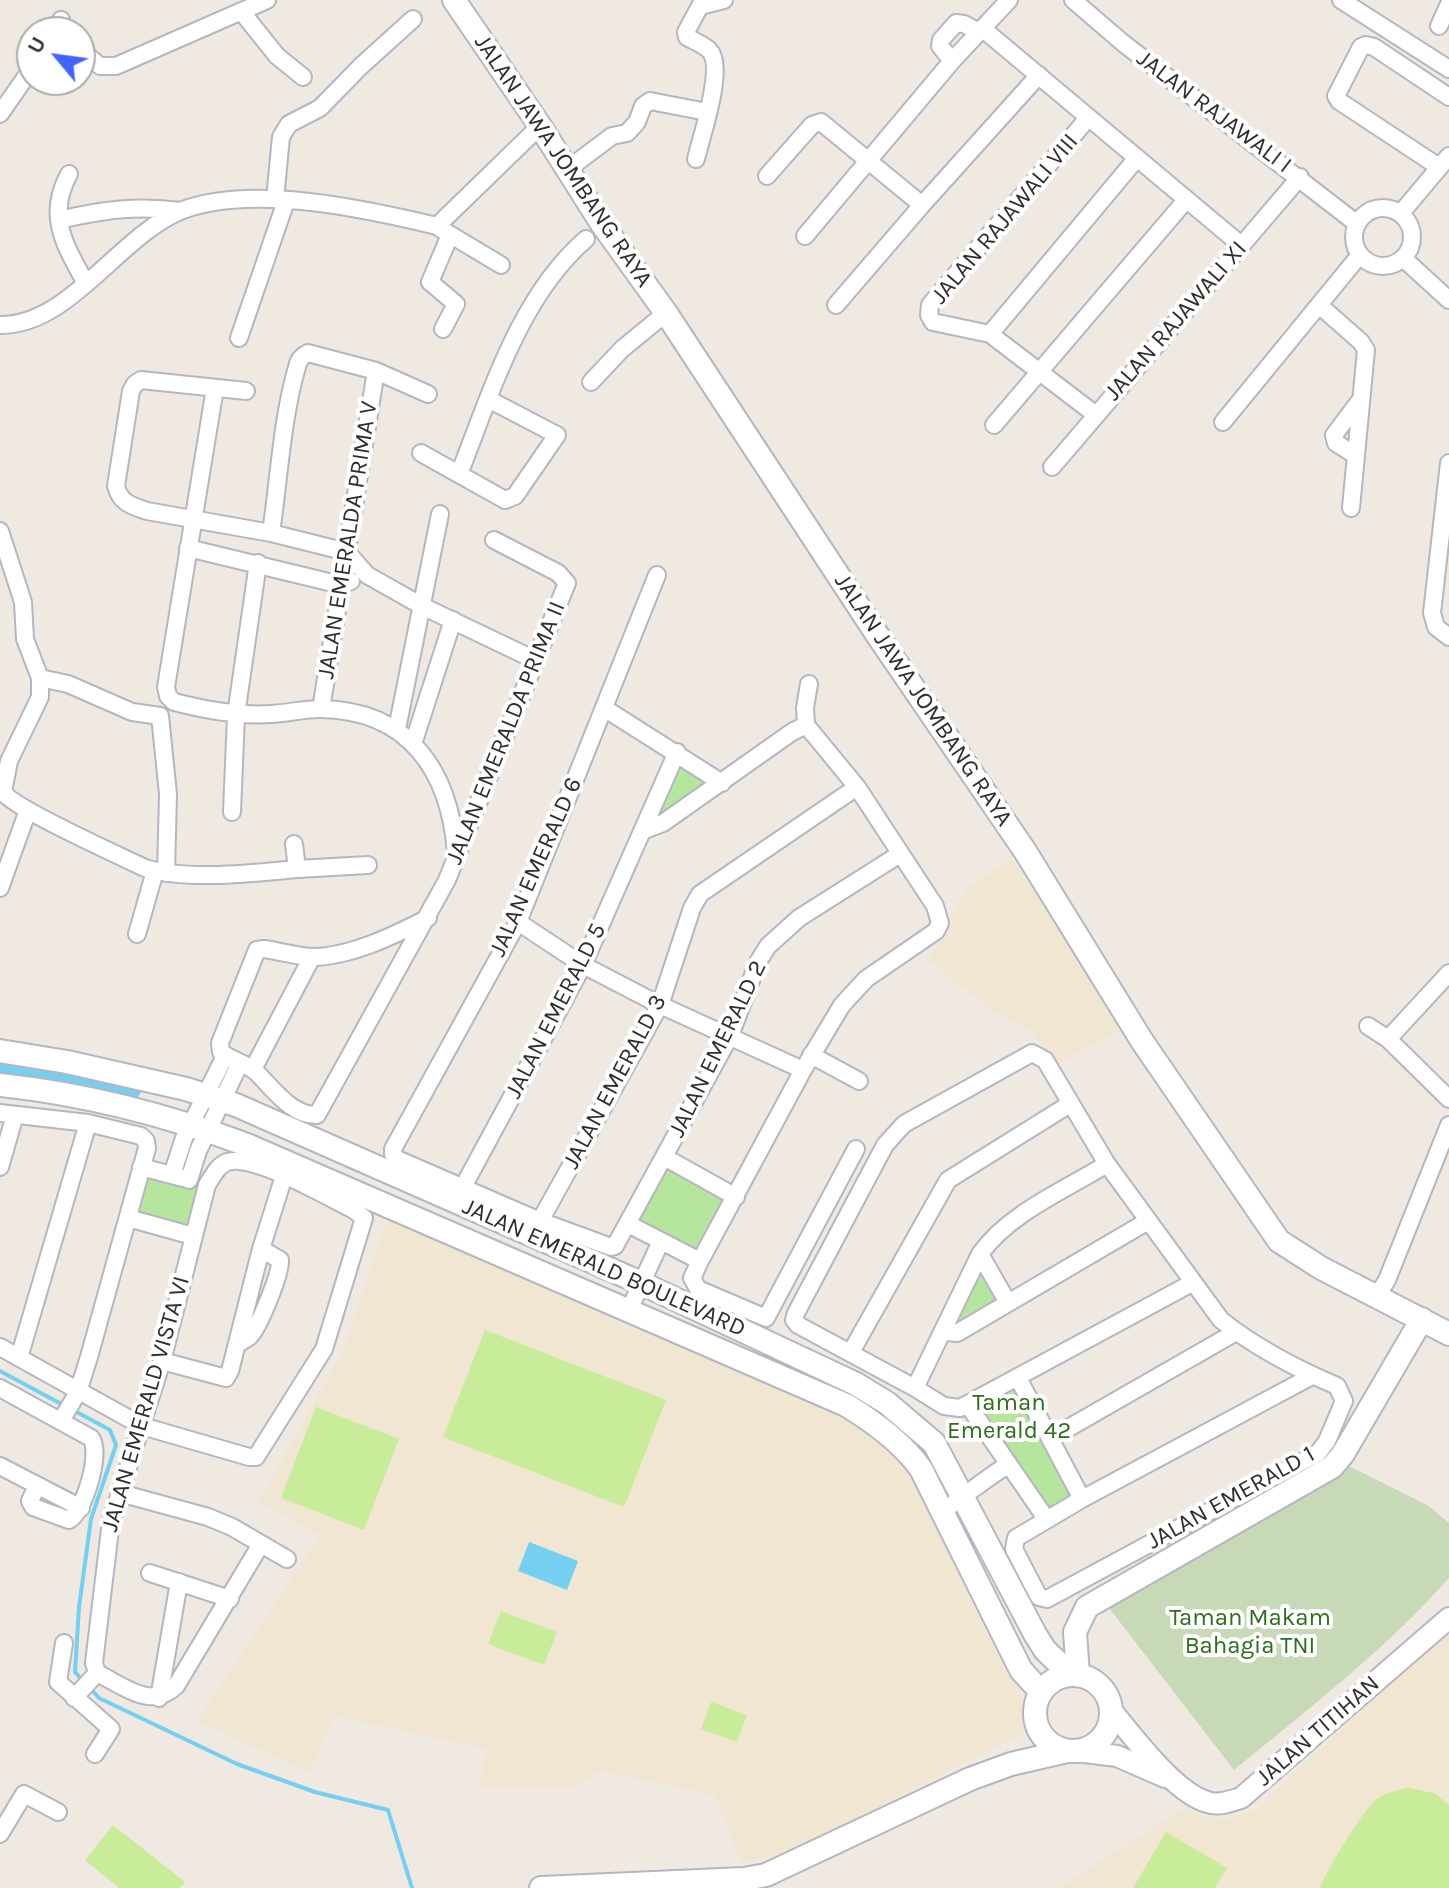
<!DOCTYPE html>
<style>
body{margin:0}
#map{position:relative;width:1449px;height:1888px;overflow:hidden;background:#efe9e1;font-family:Karla,sans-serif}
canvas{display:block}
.north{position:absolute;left:16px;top:16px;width:80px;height:80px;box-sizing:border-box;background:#fff;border:2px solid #ababab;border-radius:50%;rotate:299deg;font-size:22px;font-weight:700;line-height:32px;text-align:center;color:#2e2e2e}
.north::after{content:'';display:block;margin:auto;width:28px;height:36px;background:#4264fb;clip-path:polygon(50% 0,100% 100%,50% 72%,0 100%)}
</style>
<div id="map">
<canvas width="1449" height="1888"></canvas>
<div class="north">U</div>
</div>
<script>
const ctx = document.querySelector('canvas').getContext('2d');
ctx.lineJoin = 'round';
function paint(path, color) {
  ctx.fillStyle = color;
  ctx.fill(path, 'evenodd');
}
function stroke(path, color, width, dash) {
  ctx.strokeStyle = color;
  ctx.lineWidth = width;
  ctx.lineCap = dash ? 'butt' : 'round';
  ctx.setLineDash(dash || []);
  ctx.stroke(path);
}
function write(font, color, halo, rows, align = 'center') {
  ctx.font = font + ' Karla,sans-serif';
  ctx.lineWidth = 8;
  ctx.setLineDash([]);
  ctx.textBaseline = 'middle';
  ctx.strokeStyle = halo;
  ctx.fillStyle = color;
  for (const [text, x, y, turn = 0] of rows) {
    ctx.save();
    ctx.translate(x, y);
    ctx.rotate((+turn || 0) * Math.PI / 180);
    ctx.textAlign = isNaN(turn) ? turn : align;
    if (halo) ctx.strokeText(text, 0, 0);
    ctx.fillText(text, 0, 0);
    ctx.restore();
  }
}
const education = new Path2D(`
 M1012,859L1124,1028L1055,1065L1032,1031L996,1013L928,960L969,886Z
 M389,1216L829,1406L907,1465L1027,1706L1024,1732L797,1849L742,1863L715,1795L600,1771L573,1788H478L487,1749L334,1716L309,1772L197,1721L320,1535L258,1502L343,1352Z
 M1449,1627V1888H1060L1179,1811L1224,1819L1256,1809Z`);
const green = new Path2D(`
 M677,752L722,783L642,831Z
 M666,1158L736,1197L700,1261L628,1224Z
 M141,1167L207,1185L193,1236L128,1218Z
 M980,1254L1007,1301L957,1333L945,1329Z
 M1018,1378L1082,1499L1047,1520L968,1405Z`);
const cemetery = new Path2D(`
 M1345,1464L1427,1505L1449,1523V1578C1385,1650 1308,1709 1234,1770L1106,1604Z`);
const pitch = new Path2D(`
 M485,1330L666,1400L624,1507L443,1437Z
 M316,1407L399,1439L364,1530L281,1498Z
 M501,1611L557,1632L544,1665L488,1644Z
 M711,1702L747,1715L737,1742L701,1729Z
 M1408,1788L1434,1793L1449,1805V1888H1320C1327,1870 1363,1809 1378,1798C1388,1792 1397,1790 1408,1788Z
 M113,1825L185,1882L180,1888H119L85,1860Z
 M1166,1832L1227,1868L1215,1888H1133Z`);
const water = new Path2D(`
 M529,1542L578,1561L567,1590L518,1571Z`);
const stream = new Path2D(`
 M0,1371L65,1406
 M73,1410L110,1430L116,1445L91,1519L79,1607L75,1672L83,1681
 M89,1687L99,1698L237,1764L315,1792L388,1810L412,1888`);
const river = new Path2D(`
 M0,1072L73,1077L129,1089`);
const minor = new Path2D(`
 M1073,0L1123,43L1356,223
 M1341,0L1449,69
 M241,11L277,56L303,77
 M1439,26L1449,4
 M983,29L1241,245
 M54,32L61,20
 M80,49L100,66H116L267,0
 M952,61L940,46L941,40L956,23L964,24L979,32
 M0,114L32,68
 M1088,118L930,305L929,315L933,322L990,334L1096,415
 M696,159C701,137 726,66 709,50C704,45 694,41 687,37L686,32L700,6L724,0
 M1439,167L1339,101L1336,96L1361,47L1366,45L1374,47L1449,97
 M568,169L612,136L627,133L637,122L643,106L650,101L707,112
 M69,174C46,216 65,245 85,282
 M767,176L812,125L821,122L922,205
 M275,199L281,137L289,124L320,108L361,66L413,19
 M1354 237a29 29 0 1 1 58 0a29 29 0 1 1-58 0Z
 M1401,213L1449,156
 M59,220C103,210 136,205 181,211
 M441,229L501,265
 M805,236L952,61L1009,0
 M1404,259L1449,300
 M836,305L922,205L1039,75
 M1319,305L1361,342L1366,350L1351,508
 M0,325C70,326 120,234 183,210C252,184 366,209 437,226L540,126
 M443,329L456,304L430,282L450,235
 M990,334L1137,158
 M239,338L286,201
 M591,382L622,349L666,313
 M215,388L166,687L168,696L174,702C206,710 237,716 271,714C288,713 304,709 320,709C409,710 450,771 456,854
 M246,391L141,380L135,384L131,391L116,486C120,503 132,506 147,511L271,533L347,552L367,575L422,606L535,660
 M1223,422L1359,256
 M994,425L1186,200
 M421,453L505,500L515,496L557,435L488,399
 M1355,455L1336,443L1334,435L1361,399
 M1449,463L1432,613L1436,627L1449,637
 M1052,467L1300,177
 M459,474C491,394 519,297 586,239
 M0,531L23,602L25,639L40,678V697L9,761L3,792
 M271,533C279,479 282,418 297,367C299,359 302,356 308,353L376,371L428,394
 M188,548L341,585L351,581
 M657,575L518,922L393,1149V1154L397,1159L540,1221L611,1247L615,1246L730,1036L758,962L768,946L799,918L900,854
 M40,678L68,684L132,712L160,716L168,794L166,873
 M604,708L722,783
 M321,709L376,371
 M806,725L857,787L935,906L940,923L936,931L866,979L842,1005L803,1070L700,1261L692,1278L698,1289L766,1318L856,1149
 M806,725L805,708L809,684
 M397,729L440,514
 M413,744L453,620
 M3,792C13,808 120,856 145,868C187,881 253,873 297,869
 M232,812L236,715L258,563
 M642,831L663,823L792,732L806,725
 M294,844L297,869L368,865
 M0,888L28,810
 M428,918C395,935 352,956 314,957C298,957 280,951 264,949L257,950L220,1043L221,1052C231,1060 245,1063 255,1071C272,1087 291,1116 317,1115L447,880L567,583L558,573L494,540
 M518,922L583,965L660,1005L803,1070
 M137,934L155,871
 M1368,1026L1388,1039L1449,1099
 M1388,1039L1449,973
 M811,1055L859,1081
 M253,1069L312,957
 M0,1113L88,1123L141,1136L146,1141L147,1148L89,1357L78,1392L61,1421
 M666,1158L736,1197
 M0,1167L15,1115
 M141,1167L183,1178
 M172,1175L184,1138L225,1056
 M189,1180L198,1151L240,1063
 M463,1187L583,965L677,752
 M128,1218L193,1236
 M540,1221L660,1005L692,908L700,894L857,787
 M628,1224L700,1261
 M980,1254L1007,1301
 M1192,1283L960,1408L944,1406L915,1388L798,1325L794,1320L796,1313L885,1145L904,1124L1032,1053L1045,1060L1107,1164L1221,1320C1255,1347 1297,1369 1337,1386L1344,1401L1327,1441L1318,1453L1047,1599L1039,1597L1014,1549L1016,1538L1082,1499L1312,1376
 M1377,1296L1387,1280L1449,1125
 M629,1310L661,1241
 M945,1329L948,1332L957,1333L1148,1221
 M238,1344C239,1343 248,1338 249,1337C259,1328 281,1273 280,1260L261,1249
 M0,1347L142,1426L249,1457H256L324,1349L364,1218L354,1210C329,1198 253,1153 227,1162C217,1166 213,1176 207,1185L162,1361L111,1521L94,1663L97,1673
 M851,1352L948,1180L1070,1104
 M19,1358L88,1123
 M162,1361L226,1378L230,1371L261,1249L284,1176
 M1018,1378L1082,1499
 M0,1388L91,1438C102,1453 84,1512 69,1520L33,1507L30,1501L37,1486
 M915,1388L980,1254C1009,1213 1065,1190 1107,1164
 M968,1405L1047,1520
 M1051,1438L1236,1332
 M0,1466L81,1508
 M120,1493L208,1517L232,1527L287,1559
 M942,1511C966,1496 984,1479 1008,1465
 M150,1573L230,1599
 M64,1643L58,1682L111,1729L95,1754
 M97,1673C124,1686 150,1710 176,1686L261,1544
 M74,1698L97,1673
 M159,1698L179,1582
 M0,1834L24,1794L58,1812`);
const tertiary = new Path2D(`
 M1111,1710C1133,1736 1176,1796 1211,1803C1221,1805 1231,1801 1241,1798L1449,1618
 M1076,1751L1117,1756L1165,1777`);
const secondary = new Path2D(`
 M454,0L540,126L602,224L666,313L878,636L1025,851L1142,1041L1279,1241L1321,1268L1449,1334
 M0,1051L67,1062L186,1089L236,1105L641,1283L856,1384L887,1403L934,1443L1035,1634L1045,1650L1070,1674
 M0,1085C85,1094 167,1115 247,1145L846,1405C874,1422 902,1442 921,1469L1021,1670L1041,1692
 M1078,1675L1075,1632L1087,1607L1332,1467L1343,1454L1422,1319
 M1035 1713a38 38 0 1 1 76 0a38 38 0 1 1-76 0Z
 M541,1888L744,1879L766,1875L970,1779L1011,1764L1067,1751`);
const streetNames = [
 ["JALAN RAJAWALI I",1214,112,37],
 ["JALAN JAWA JOMBANG RAYA",563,161,56],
 ["JALAN RAJAWALI VIII",1005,219,-50],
 ["JALAN RAJAWALI XI",1176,321,-49],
 ["JALAN EMERALDA PRIMA V",348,540,-81],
 ["JALAN JAWA JOMBANG RAYA",923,700,56],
 ["JALAN EMERALDA PRIMA II",506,733,-68],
 ["JALAN EMERALD 6",536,867,-66],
 ["JALAN EMERALD 5",556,1011,-63],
 ["JALAN EMERALD 2",718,1049,-64],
 ["JALAN EMERALD 3",615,1082,-62],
 ["JALAN EMERALD BOULEVARD",604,1268,24],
 ["JALAN EMERALD VISTA VI",146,1404,-74],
 ["JALAN EMERALD 1",1231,1498,-29],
 ["JALAN TITIHAN",1318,1731,-41]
];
const parkNames = [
 ["Taman",1009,1403],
 ["Emerald 42",1009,1431],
 ["Taman Makam",1250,1618],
 ["Bahagia TNI",1250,1646]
];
paint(education, '#f0e6d1');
paint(green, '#b6e59e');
paint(cemetery, '#c8d9b8');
paint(pitch, '#c9ec9a');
paint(water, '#75cff0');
stroke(stream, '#75cff0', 4);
stroke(river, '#75cff0', 24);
stroke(minor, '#b4b7c1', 20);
stroke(tertiary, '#b4b7c1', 24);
stroke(secondary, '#b4b7c1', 26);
stroke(minor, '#fff', 16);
stroke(tertiary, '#fff', 20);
stroke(secondary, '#fff', 22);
write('24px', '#2e2e2e', '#fff', streetNames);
write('24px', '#2c6e1b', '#fff', parkNames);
</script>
